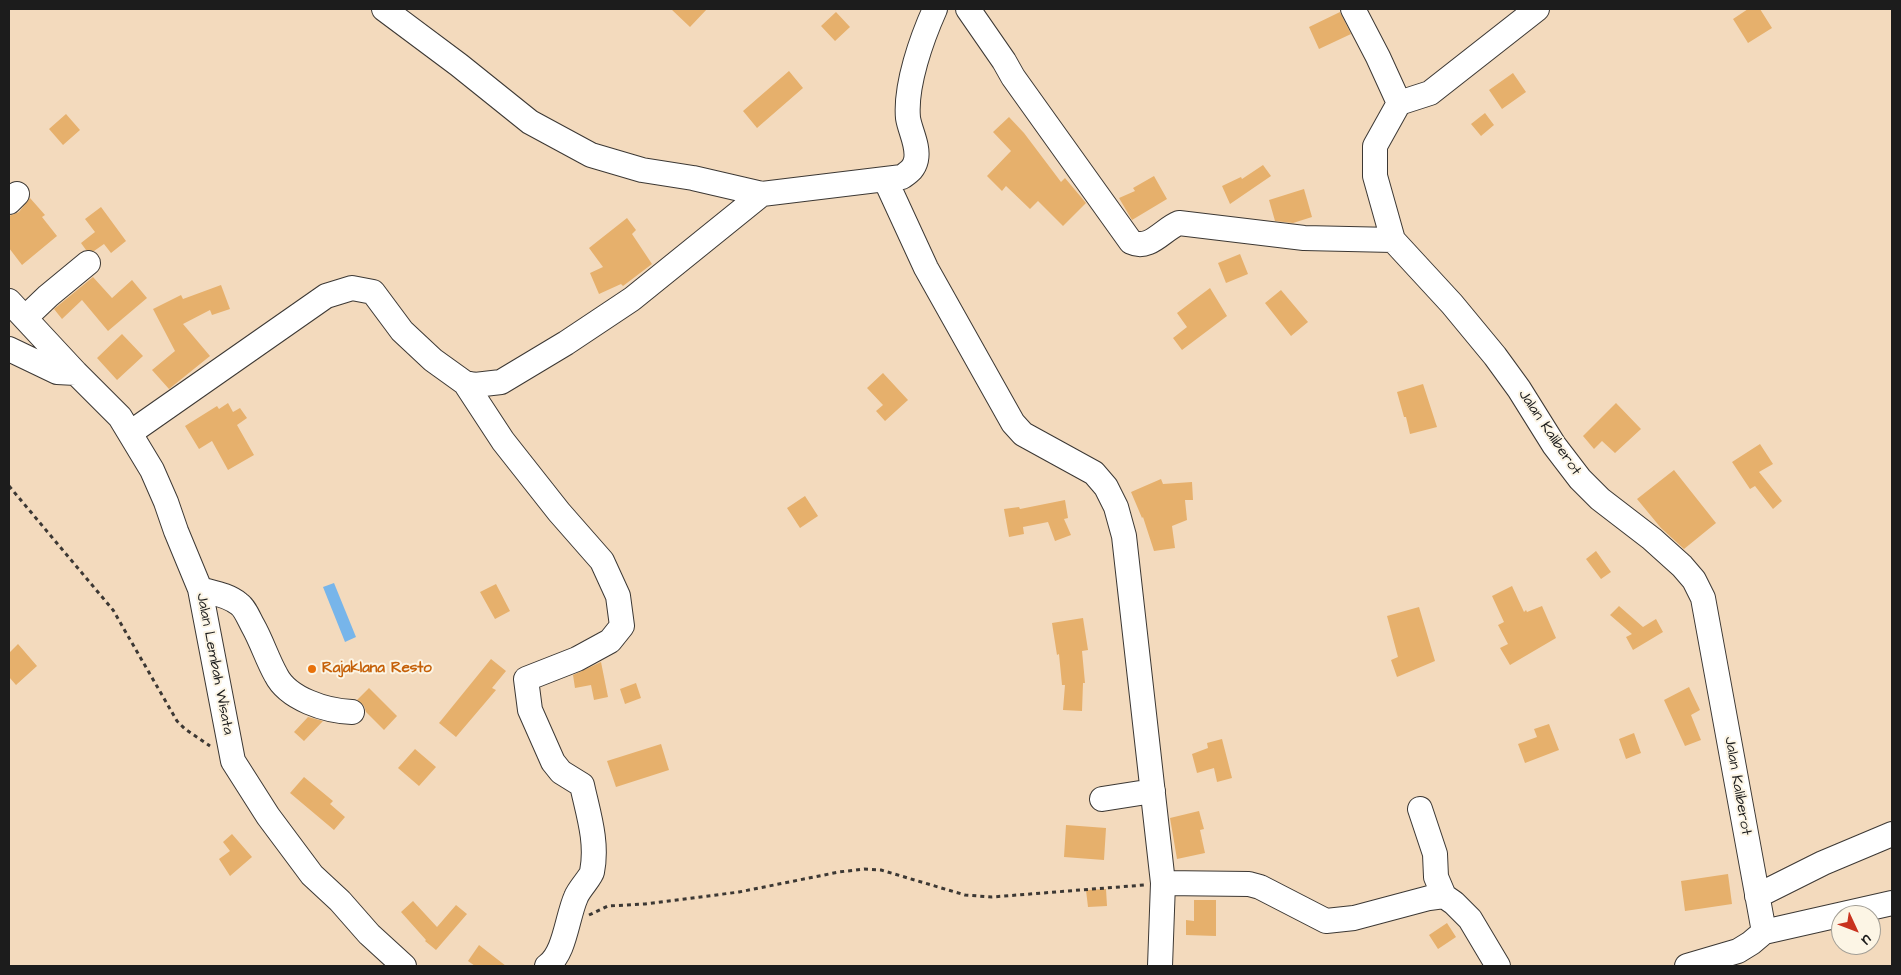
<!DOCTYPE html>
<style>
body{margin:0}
#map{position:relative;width:1901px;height:975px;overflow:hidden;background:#f3dabd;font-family:"Architects Daughter",sans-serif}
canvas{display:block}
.frame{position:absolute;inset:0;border:10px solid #1c1c1c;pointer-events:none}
.north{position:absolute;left:1831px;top:905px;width:50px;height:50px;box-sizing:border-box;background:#fcf5e5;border:1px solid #a29e95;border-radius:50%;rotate:133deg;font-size:14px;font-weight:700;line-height:20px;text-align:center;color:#1c1c1c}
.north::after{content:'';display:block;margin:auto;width:18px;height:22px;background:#c8321e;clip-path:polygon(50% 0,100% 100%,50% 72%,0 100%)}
</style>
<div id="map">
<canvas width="1901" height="975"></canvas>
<div class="frame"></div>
<div class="north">U</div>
</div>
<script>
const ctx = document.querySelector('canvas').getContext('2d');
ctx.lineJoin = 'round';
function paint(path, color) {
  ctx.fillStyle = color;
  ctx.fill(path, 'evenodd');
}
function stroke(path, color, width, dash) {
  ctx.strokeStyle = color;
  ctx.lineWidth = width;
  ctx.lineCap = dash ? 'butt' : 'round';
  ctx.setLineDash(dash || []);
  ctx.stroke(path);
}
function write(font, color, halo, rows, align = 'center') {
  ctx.font = font + ' "Architects Daughter",sans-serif';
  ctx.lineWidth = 4;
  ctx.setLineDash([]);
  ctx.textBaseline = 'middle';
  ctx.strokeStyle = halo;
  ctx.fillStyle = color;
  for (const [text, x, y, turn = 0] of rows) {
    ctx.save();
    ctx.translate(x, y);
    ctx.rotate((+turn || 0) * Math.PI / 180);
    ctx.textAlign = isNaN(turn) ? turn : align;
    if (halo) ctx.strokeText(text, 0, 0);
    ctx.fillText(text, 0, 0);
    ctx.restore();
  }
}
const water = new Path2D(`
 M334,583L356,637L345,642L323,587Z`);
const building = new Path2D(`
 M671,9H707L690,27Z
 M1748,9H1760L1772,28L1748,43L1733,19Z
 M836,12L850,27L835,41L821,26Z
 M1340,12L1351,34L1319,49L1309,27Z
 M789,71L803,88L757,128L743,111Z
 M1513,73L1526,92L1502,109L1489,90Z
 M1485,113L1494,125L1481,136L1471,124Z
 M66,114L80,130L63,145L49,129Z
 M1009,117L1024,133L1061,182L1065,178L1086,203L1063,226L1038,201L1030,209L1006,186L1002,191L987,176L1011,151L993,132Z
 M1263,165L1271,176L1230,204L1222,186L1241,177L1242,179Z
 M1154,176L1167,199L1132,220L1119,198L1135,191L1133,188Z
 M1304,189L1312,217L1293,223L1275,221L1269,200Z
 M30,198L45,215L42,217L57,236L22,265L9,248V216L19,212Z
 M101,207L126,241L111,253L104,244L94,251L86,250L81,243L95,232L85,219Z
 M627,218L636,230L632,234L652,264L623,286L621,284L599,294L590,273L603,267L589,248Z
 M1240,254L1248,274L1226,283L1218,263Z
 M93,277L112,298L132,280L147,298L108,331L82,300L62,319L54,309Z
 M221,285L230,309L212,315L210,310L183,324L210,356L169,389L152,370L175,351L153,309L181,295L183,299Z
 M1210,288L1227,316L1182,350L1173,338L1187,327L1177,313Z
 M1281,290L1308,322L1291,336L1265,303Z
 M122,334L143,356L117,380L97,358Z
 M883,373L908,400L885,421L876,411L883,405L867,388Z
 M1423,384L1437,427L1410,434L1406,417H1404L1397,392Z
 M228,403L233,412L240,408L247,418L237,425L254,455L228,470L212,441L199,449L185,426L217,406L219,409Z
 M1616,403L1641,429L1615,453L1602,441L1594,449L1583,436Z
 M1760,444L1773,464L1759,472L1782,501L1773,509L1755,486L1750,489L1732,462Z
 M1674,470L1716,523L1684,549L1661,528L1637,499Z
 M1161,479L1163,484L1192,482L1193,500H1185L1187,520L1172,526L1175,548L1154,551L1143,517L1142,518L1131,492Z
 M805,496L818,516L800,528L787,508Z
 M1065,500L1068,518L1064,519L1071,535L1055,541L1048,522L1023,527L1024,534L1009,537L1004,509L1019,507L1020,509Z
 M1596,551L1611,572L1601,579L1586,559Z
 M496,584L510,611L495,619L480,592Z
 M1512,586L1524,612L1526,610L1527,612L1542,606L1556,638L1510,665L1500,648L1508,644L1498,625L1504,622L1492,596Z
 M1619,606L1643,627L1656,619L1663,632L1633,650L1626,637L1632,634L1610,615Z
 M1419,607L1435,661L1397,677L1391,660L1398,657L1387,616Z
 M1083,618L1088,650L1082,651L1085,683H1083L1082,711L1063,710L1065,685H1062L1059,654L1057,655L1052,623Z
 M18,644L37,666L16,685L9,677V653Z
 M491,659L506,671L492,688L496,690L456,737L439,723Z
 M601,662L608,697L594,700L591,685L575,688L573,675Z
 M636,683L641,698L625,704L620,689Z
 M1689,687L1700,710L1691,715L1701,740L1685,746L1664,700Z
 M369,688L397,716L384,730L366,712L364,706L357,700Z
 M308,717L323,721L304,741L294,732Z
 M1549,724L1559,750L1525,763L1518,744L1537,737L1534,729Z
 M1634,733L1641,753L1626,759L1619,739Z
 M1222,739L1232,778L1217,782L1214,768L1197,773L1192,754L1208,748L1207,743Z
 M661,744L669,770L616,787L607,761Z
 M415,749L436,767L419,786L398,768Z
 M304,777L333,801L330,804L345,817L334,830L290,793Z
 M1199,811L1204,829L1200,830L1205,853L1177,859L1170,818Z
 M1066,825L1106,828L1104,860L1064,857Z
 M232,834L252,857L230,876L219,859L230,851L223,842Z
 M1728,874L1732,904L1685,911L1681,881Z
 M1106,889L1107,906L1088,907L1086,890Z
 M1194,900H1216V936L1186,935V920L1194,921Z
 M413,901L437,927L456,905L467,914L436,950L425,941L426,940L401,912Z
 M1447,923L1456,937L1438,949L1429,935Z
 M479,945L506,966H475L468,961Z`);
const path = new Path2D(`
 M9,486L113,610L177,721L185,729L210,746
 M589,915L608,906L645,904L739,892L839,872L864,869L881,870L965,895L992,897L1144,885`);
const minor = new Path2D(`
 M384,9L459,65L530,122L591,155L642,170L693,178L762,194L902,177C909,172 914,169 916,160C919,146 910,131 908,118C905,85 922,38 935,9
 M968,9L1004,61L1013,77L1131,242C1150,251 1163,229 1179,223L1304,238L1393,240
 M1353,9L1378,57L1399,103
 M1537,9L1430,93L1399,103L1375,146V176L1393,240L1452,304L1495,356L1519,389L1554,445L1580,479L1600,499L1652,539L1682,566L1694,580L1703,598L1764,932L1751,943L1738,951L1687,966
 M885,179L926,268L1013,423L1023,434L1094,473L1106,487L1116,507L1124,536L1163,883L1160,966
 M9,202L17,194
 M9,301L76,373L120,417L152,470L166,502L176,531L200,589L233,761L268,816L312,875L340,901L369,934L404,966
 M25,318L48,296L88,263
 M9,349L57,372L76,373
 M465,383L503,441L559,512L602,561L618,596L622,626L610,641L577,659L526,679L530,710L553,762L561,772L582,785C588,813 598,842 592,872C591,877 579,889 576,897C567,917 565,954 547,966
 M130,433L326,296L352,288L373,292L402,331L433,360L465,383L475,385L501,382L566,343L632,299L762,194
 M200,589C214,593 228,595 239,604C245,608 249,619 253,626C262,642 267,659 276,675C288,699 326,711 352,712
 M1102,799L1153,791
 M1420,809L1435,854L1436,877L1444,896
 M1163,883L1249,884L1260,887L1326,921L1354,918L1429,898L1444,896L1454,903L1470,919L1498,966
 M1757,896L1823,863L1892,834
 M1764,932L1892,903`);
const markers = [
 [312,669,5,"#e8710a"]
];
const streetNames = [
 ["Jalan Kaliberot",1549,433,56],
 ["Jalan Lembah Wisata",214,664,79],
 ["Jalan Kaliberot",1737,786,80]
];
const foodNames = [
 ["Rajaklana Resto",322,669]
];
paint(water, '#77b5ea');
paint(building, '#e6b06c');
stroke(minor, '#3c3834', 26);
stroke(path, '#3c3834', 3, [4, 4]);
stroke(minor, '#fff', 24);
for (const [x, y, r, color] of markers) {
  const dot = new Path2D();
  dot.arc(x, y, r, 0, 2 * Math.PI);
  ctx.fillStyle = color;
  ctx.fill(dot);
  stroke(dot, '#fcf5e5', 2);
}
write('15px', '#1c1c1c', '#fcf5e5', streetNames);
write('bold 15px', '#c56008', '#fcf5e5', foodNames, 'left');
</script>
